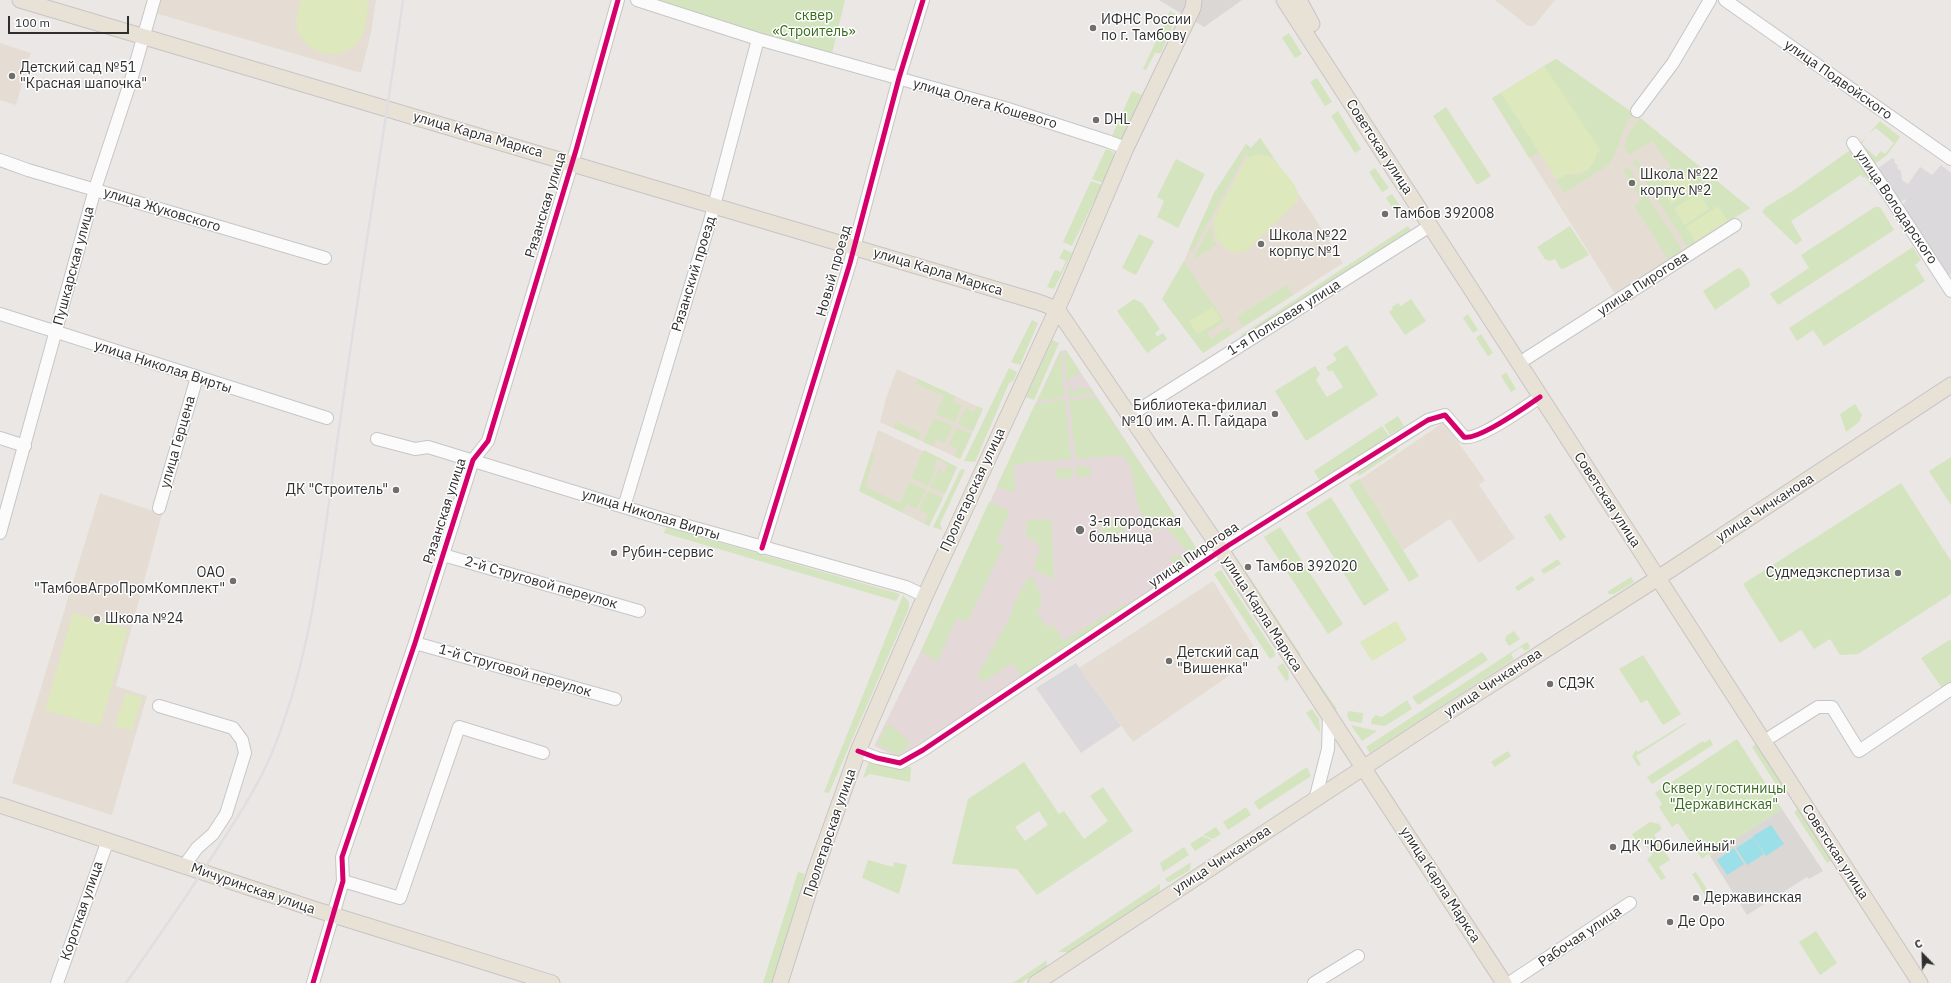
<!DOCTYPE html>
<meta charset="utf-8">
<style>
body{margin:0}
#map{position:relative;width:1951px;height:983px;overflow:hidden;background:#ebe7e4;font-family:"IBM Plex Sans",sans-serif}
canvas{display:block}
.north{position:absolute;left:1903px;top:935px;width:40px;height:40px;-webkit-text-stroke:3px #fff;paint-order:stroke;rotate:337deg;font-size:11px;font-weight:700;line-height:16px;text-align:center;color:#2e2e2e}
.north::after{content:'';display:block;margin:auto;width:14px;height:18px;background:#2e2e2e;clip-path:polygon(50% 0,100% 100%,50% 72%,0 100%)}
.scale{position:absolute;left:8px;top:16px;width:121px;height:18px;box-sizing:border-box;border:2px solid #2e2e2e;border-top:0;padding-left:5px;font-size:12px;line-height:14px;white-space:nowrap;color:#2e2e2e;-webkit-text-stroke:3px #fff;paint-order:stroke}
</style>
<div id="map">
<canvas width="1951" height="983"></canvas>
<div class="north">С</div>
<div class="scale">100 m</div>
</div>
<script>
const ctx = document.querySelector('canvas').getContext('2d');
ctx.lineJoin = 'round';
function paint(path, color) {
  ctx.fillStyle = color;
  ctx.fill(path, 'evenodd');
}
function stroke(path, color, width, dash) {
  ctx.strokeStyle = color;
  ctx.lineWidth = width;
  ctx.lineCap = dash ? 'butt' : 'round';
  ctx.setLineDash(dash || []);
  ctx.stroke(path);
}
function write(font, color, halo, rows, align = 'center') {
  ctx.font = font + ' "IBM Plex Sans",sans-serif';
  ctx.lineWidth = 3;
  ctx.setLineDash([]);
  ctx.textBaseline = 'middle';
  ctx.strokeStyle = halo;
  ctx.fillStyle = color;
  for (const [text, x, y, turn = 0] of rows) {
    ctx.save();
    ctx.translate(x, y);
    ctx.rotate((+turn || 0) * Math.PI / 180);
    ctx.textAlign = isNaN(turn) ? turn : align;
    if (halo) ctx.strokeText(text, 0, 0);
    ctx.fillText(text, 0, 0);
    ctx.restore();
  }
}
const industrial = new Path2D(`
 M1892,158L1895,160L1894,162L1898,166L1897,168L1901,171L1902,180L1908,184L1920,167L1932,175L1941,165L1951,173V274L1947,276L1902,205L1906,201L1905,199L1898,204L1876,170Z
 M1076,663L1121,726L1081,753L1036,688Z`);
const education = new Path2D(`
 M159,0H376L371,33L361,73L155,13Z
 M1495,0H1555L1534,26H1528Z
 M0,43L31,53L16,105L0,100Z
 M1556,59L1643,120L1750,208L1615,294L1492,98Z
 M1260,138L1311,212L1343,263L1203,353L1162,299L1184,261L1214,193L1246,144L1251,148Z
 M897,369L983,409L960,459L880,422L886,398Z
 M1444,422L1485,480L1479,485L1515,538L1479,563L1450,519L1403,550L1359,480Z
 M878,430L957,467L929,526L859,491Z
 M100,493L162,514L116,686L147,696L112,815L12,783Z
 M1213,581L1259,655L1133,742L1079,668Z`);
const medical = new Path2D(`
 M1066,350L1203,558L899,758L874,746L921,651L1060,351Z`);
const green = new Path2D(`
 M651,0H845L832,54Z
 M1170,11L1177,15L1161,53H1155L1146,70L1143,69Z
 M1289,33L1302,54L1295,58L1282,38Z
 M1556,59L1633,113C1621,129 1620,147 1610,164L1564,193L1556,181C1559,179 1563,176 1567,174C1570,173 1573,175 1576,175C1588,173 1594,164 1597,153L1544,66Z
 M1317,78L1332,102L1325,106L1310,82Z
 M1132,91L1142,95L1123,138L1119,140L1111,138Z
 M1501,93L1539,152L1529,158L1492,98Z
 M1446,107L1491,176L1477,185L1433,116Z
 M1338,111L1361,149L1355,153L1331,116Z
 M1640,118L1750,208L1688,248L1633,162L1637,160L1650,180L1671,166L1652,141L1629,155L1624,147L1629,132Z
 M1880,121L1900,137L1887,155L1873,165L1859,145L1866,136L1862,144L1876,157L1881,151L1885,154L1894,143L1876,128L1869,133Z
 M1260,138L1273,157L1259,154L1247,158L1249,155L1246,154L1192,252L1189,249L1214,193L1246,144L1251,148Z
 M1853,148L1874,183L1871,185L1865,177L1863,178L1861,175L1791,221L1802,240L1796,245L1762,212L1766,207L1794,190Z
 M1106,149L1113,152L1115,157L1103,183L1092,179Z
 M1176,159L1205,174L1178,228L1157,217L1164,201L1157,197Z
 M1628,167L1683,251L1669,260L1634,206L1642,200L1623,170Z
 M1375,168L1389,188L1382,192L1369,172Z
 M1091,181L1102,185L1072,246L1063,242Z
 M1392,194L1401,207L1399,218L1386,198Z
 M1875,207H1880L1894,230L1778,305L1770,294L1809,268L1801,255Z
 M1211,226L1213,238L1217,245L1192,260Z
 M1408,226L1411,230L1243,339L1241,335Z
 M1570,226L1589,255L1563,269L1560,268L1555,259L1550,261L1545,259L1537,247Z
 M1139,234L1154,241L1136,275L1122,268Z
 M1913,247L1921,260L1915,265L1925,281L1824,346L1813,330L1797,341L1789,328Z
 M1064,249L1072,253L1054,289L1047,287L1055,270L1061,272L1066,261L1059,258Z
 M1184,261L1224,321L1207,333L1211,339L1228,327L1232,334L1203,353L1162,299Z
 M1738,268C1744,270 1750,280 1750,286L1715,310L1703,291Z
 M1286,285L1293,295L1243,327L1237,317Z
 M1134,299L1142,303L1160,329L1155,333L1157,337L1163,333L1167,339L1147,353L1117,311Z
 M1411,299L1426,321L1405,335L1389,312L1393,309L1392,307L1398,303L1401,306Z
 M1468,314L1478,330L1473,333L1463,318Z
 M1032,320L1038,323L1020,365L1011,362Z
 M1481,334L1493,353L1488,356L1476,338Z
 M1052,340L1059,343L1034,400L1026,397Z
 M1347,345L1378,395L1306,441L1275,391L1315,366L1320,374L1316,380L1327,397L1343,387L1332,370L1329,372L1326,367L1337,360L1333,354Z
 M1066,350L1080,372L1067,382L1064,351Z
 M1061,351L1064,397L1037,401Z
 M1009,368L1017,372L1014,380L1009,383L975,462L964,461Z
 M1506,372L1516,389L1511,392L1501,376Z
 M918,379L955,396L953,401L962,406L955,422L936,414L944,396L916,384Z
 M1068,384L1073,392L1083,386L1087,391L1091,389L1094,393L1069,397Z
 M1096,397L1203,558L1196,562L1164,525L1154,531C1149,523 1140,514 1138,505C1132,487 1137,469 1122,455L1076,459L1069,400Z
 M1065,400L1071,459L1014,464L1015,489L1013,493L997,486L1035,404Z
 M1855,404L1862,415L1859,422L1846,432L1840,414Z
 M977,406L983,409L973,431L958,424L966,408L974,412Z
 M1398,416L1404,426L1390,435L1384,425Z
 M934,418L953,426L945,443L936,439L933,446L923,442Z
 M896,422L921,433L918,439L894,428Z
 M1382,426L1389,436L1320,481L1314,471Z
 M957,428L972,434L960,459L954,456L958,449L949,445Z
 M1395,445L1398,450L1359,476L1355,470Z
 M924,450L957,467L945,494L930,487L939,470L944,473L948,465L937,459L933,467L936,469L928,486L911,478Z
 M872,452L875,454L865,487L900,503L909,482L926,490L916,509L907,504L902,513L925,523L928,515L919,510L928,491L943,498L929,526L859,491Z
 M1951,457V505L1929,471Z
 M1090,466L1091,476L1076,477L1075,467Z
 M1072,468V478L1057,479L1056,469Z
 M961,469L965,470L940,524L942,530L933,527Z
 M1359,479L1419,576L1409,582L1349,485Z
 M1901,483L1951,561V594L1858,654L1840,655L1830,639L1814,649L1801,630L1780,643L1743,584Z
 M1331,497L1389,590L1364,606L1306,513Z
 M989,502L1010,511L996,542L1004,545L967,622L957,618L937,662L921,651Z
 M1550,513L1566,537L1560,541L1544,517Z
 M1128,518L1131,526L1102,543L1101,523Z
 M1051,519L1054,579L1036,571L1034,566L1040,550C1038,542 1033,540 1026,536L1027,520Z
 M666,527L900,594L896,601L664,533Z
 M1280,527L1343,624L1328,634L1264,537Z
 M1176,555L1189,563L1178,570L1170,557Z
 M1237,558L1301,655L1298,656L1235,559Z
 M1558,559L1561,564L1544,574L1541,570Z
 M1221,570L1274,651L1275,656L1270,659L1214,574Z
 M1532,576L1535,580L1518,591L1515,587Z
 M1029,577L1034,579L1042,598L1037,613L1047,628L1053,624L1063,641L1126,603L1128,606L1127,609L1021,676L1012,663L983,682L977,676L1009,619L1017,597Z
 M1631,577L1634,582L1614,594H1609L1607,592Z
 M903,595L909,602V608L829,793L824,792Z
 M1514,631L1520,639L1509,646L1505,640L1506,636Z
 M1951,639V682L1942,688L1921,658Z
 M1527,642L1530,646L1529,649L1525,651L1521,647L1511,654L1514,659L1370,753L1366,747Z
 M1482,652L1488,660L1418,705L1412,697Z
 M1643,655L1681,714L1663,725L1647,700L1641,703L1619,669Z
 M1283,663L1288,671L1289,679L1286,681L1277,667Z
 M1307,666L1337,709L1334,711L1305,667Z
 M1407,700L1412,709L1385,726L1371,724L1372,718H1374L1375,715L1382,717Z
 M1312,709L1319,719L1320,733L1306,713Z
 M1348,711L1363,713L1362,723L1350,721L1347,716Z
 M888,723L911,743L900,754L894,753L877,744Z
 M1685,723L1686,724L1636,756L1641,765L1638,766L1632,756L1636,750L1638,752Z
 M1351,725L1377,731L1362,741Z
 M1710,739L1713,745L1652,784L1647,777L1703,741L1704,743Z
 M1737,739L1782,809L1710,856L1708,854L1702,859L1678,823L1672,827L1659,807L1662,804L1655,793Z
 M1757,744L1788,791L1782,794L1752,747Z
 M1508,751L1511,756L1495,767L1491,762Z
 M869,761L872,763L911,767L910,782L870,774L863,778Z
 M1024,762L1059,814L1064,811L1084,839L1108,821L1090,796L1103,787L1133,831L1037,895L1017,869L952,864L968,799ZM1039,811L1048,825L1025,841L1015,827Z
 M1307,767L1311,776L1259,810L1254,802Z
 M1246,807L1251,815L1228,830L1223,822Z
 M1799,808L1832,860L1827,863L1794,812Z
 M1650,822L1659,824L1662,829L1654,835L1670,860L1659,867L1666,878L1661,880L1647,859L1652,855L1643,841L1639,845L1632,834Z
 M1216,827L1221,834L1213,839L1203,835Z
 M1202,836L1212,840L1195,851L1190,844Z
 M1184,847L1189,855L1163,872L1160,863Z
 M868,860L893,867L894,862L907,865L899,894L862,878Z
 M1191,862L1190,870L1170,882H1167L1165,879Z
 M798,872L805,874L772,983H763Z
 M1696,872L1715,902L1711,905L1692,874Z
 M1160,884V890L1157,894L1069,952H1058Z
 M1816,931L1837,963L1820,975L1799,942Z
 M1047,960L1046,967L1021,983H1013Z`);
const pitch = new Path2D(`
 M301,0H369C367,10 367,24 363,34C350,64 305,59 297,27C295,19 299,9 301,0Z
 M1544,66L1601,151L1597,153C1592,172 1585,172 1569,174C1565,174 1561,178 1557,180L1501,93Z
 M1259,154L1273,158L1294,184L1298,193L1297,202L1247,250C1227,260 1211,237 1214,219L1245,161L1248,158Z
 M1685,171L1696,188L1671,204L1660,187Z
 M1699,193L1709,209L1684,225L1674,208Z
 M1718,206L1728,221L1695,242L1686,227Z
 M1213,307L1221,320L1197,334L1189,321Z
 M73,613L128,629L100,726L45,710Z
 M1396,621L1407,640L1372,661L1360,642Z
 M126,693L142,697V699L132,730L116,726L115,724Z`);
const plaza = new Path2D(`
 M1159,0H1242L1204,27Z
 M1782,809L1823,871L1809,879L1807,877L1747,915L1710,856Z`);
const water = new Path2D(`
 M1771,825L1784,844L1766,856L1753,836Z
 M1753,837L1764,854L1747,865L1736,848Z
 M1734,848L1744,864L1727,875L1717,860Z`);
const minor = new Path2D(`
 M637,0L758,39L1005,108L1107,141L1126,148
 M1725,0L1951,159
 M1637,111L1673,63L1710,0
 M1853,143L1888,194L1951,291
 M0,160L28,170L325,258
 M0,314L327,418
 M1527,358L1735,225
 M1129,416L1430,226
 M0,438L25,446
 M377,439L415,449L428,447L663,519L906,587L925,596
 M624,507L710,221L758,39
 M159,508L197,377
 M0,533L95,189L131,80L154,0
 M762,548L850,263L899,78L923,0
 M443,555L639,611
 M415,643L615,699
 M159,706L233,728L242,740L245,753L226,814L213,834L197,848L184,866
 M1772,736L1818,707H1832L1859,751L1951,689
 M858,751L877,758L900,763L923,750L1229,545L1428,420L1445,415L1464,437C1478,441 1527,406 1540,397
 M1315,800L1328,749L1329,717
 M343,881L400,898L459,727L543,753
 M57,983L108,840
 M313,983L343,881L342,857L415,643L473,460L488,441L576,150L618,0
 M1314,983L1358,956
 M1509,983L1630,903`);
const major = new Path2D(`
 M20,0L1038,302L1057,309L1221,550L1504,983
 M1284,0L1920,983
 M1299,0L1312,24
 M0,805L317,910L552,983
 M780,983L816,869L858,751L925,596L1064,294L1126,148L1193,8L1194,0
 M1036,983L1439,718L1658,578L1951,385`);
const rail = new Path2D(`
 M126,983C157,939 188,895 217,849C235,822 253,794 267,764C316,654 324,526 342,408C361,271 384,136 403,0`);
const cycleway = new Path2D(`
 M762,548L850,263L899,78L923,0
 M858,751L877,758L900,763L923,750L1229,545L1428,420L1445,415L1464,437C1478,441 1527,406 1540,397
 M313,983L343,881L342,857L415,643L473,460L488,441L576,150L618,0`);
const markers = [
 [1093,28,4,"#706f6e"],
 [12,76,4,"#706f6e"],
 [1096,120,4,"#706f6e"],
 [1632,183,4,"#706f6e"],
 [1385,214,4,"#706f6e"],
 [1261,244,4,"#706f6e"],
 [1275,414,4,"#706f6e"],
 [396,490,4,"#706f6e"],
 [1080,530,5,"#706f6e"],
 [614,553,4,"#706f6e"],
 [1248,567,4,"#706f6e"],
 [1898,573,4,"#706f6e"],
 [233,581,4,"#706f6e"],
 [97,619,4,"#706f6e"],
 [1169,661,4,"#706f6e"],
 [1550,684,4,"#706f6e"],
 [1613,847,4,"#706f6e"],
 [1696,898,4,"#706f6e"],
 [1670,922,4,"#706f6e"]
];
const parkNames = [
 ["сквер",814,16],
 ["«Строитель»",814,32],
 ["Сквер у гостиницы",1724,789],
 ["\"Державинская\"",1724,805]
];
const poiNames = [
 ["ИФНС России",1101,20],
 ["по г. Тамбову",1101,36],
 ["Детский сад №51",20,68],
 ["\"Красная шапочка\"",20,84],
 ["DHL",1104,120],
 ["Школа №22",1640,175],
 ["корпус №2",1640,191],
 ["Тамбов 392008",1393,214],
 ["Школа №22",1269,236],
 ["корпус №1",1269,252],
 ["Библиотека-филиал",1267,406,"right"],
 ["№10 им. А. П. Гайдара",1267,422,"right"],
 ["ДК \"Строитель\"",388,490,"right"],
 ["3-я городская",1089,522],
 ["больница",1089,538],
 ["Рубин-сервис",622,553],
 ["Тамбов 392020",1256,567],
 ["ОАО",225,573,"right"],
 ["\"ТамбовАгроПромКомплект\"",225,589,"right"],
 ["Судмедэкспертиза",1890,573,"right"],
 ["Школа №24",105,619],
 ["Детский сад",1177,653],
 ["\"Вишенка\"",1177,669],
 ["СДЭК",1558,684],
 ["ДК \"Юбилейный\"",1621,847],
 ["Державинская",1704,898],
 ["Де Оро",1678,922]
];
const streetNames = [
 ["улица Подвойского",1838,80,35],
 ["улица Олега Кошевого",985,104,16],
 ["улица Карла Маркса",478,135,16],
 ["Советская улица",1379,147,57],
 ["Рязанская улица",546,205,-73],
 ["улица Володарского",1896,207,56],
 ["улица Жуковского",162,210,17],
 ["Пушкарская улица",74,266,-75],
 ["Новый проезд",834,271,-74],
 ["улица Карла Маркса",938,272,17],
 ["Рязанский проезд",694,274,-73],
 ["улица Пирогова",1643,284,-33],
 ["1-я Полковая улица",1284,318,-32],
 ["улица Николая Вирты",163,367,18],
 ["улица Герцена",178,442,-74],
 ["Пролетарская улица",973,490,-65],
 ["Советская улица",1607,500,57],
 ["улица Чичканова",1765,508,-33],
 ["Рязанская улица",445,511,-72],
 ["улица Николая Вирты",651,515,17],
 ["улица Пирогова",1194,555,-34],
 ["2-й Струговой переулок",541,583,16],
 ["улица Карла Маркса",1262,614,57],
 ["1-й Струговой переулок",515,671,16],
 ["улица Чичканова",1493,683,-33],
 ["Пролетарская улица",830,833,-71],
 ["Советская улица",1835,852,57],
 ["улица Чичканова",1222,860,-33],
 ["улица Карла Маркса",1440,885,57],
 ["Мичуринская улица",253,889,19],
 ["Короткая улица",82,911,-71],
 ["Рабочая улица",1580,937,-34]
];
paint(industrial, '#dbd9db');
paint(education, '#e5ddd3');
paint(medical, '#e4d8d8');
paint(green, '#d3e4bf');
paint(pitch, '#dde8bd');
paint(plaza, '#dbd7d4');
paint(water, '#9bdfe9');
stroke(minor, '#c7c6c6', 14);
stroke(major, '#c6c4c4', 17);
stroke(minor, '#fcfbfb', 12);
stroke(major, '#e8e1d6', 15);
stroke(rail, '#dfdfe1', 2.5);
stroke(cycleway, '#d6006c', 5);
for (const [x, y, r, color] of markers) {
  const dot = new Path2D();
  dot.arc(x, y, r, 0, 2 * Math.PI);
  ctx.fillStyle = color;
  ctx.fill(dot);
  stroke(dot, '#fff', 1.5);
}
write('14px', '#376b1e', '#fff', parkNames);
write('14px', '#2e2e2e', '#fff', poiNames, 'left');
write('14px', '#2e2e2e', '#fff', streetNames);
</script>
